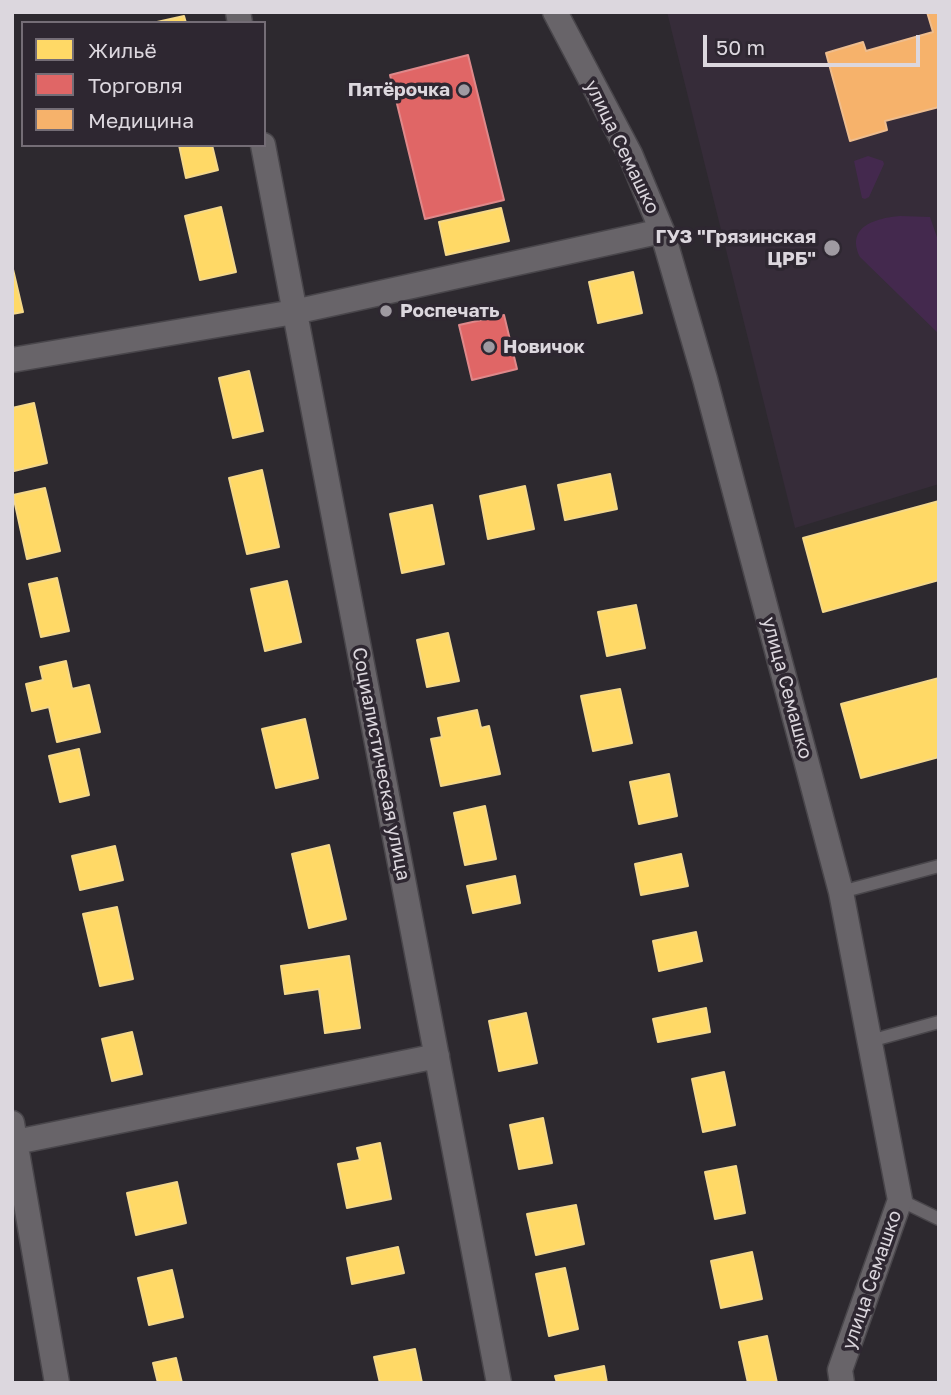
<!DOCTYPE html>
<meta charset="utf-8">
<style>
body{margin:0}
#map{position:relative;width:951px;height:1395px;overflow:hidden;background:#2d292f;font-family:"Golos Text",sans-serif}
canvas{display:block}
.frame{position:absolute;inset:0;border:14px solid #dcd7de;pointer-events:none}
.legend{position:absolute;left:21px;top:21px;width:245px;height:126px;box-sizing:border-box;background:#2e2731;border:2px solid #746d76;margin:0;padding:9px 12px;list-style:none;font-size:21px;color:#dcd7de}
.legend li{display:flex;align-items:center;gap:14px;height:35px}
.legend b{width:35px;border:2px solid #746d76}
.scale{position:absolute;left:703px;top:35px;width:217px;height:32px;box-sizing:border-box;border:4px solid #dcd7de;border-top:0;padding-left:9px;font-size:21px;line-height:24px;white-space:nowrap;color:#dcd7de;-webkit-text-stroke:5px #2e2731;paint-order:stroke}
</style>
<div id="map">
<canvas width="951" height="1395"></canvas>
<div class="frame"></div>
<ul class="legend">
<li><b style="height:19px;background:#ffd966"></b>Жильё</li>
<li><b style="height:19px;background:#e06666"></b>Торговля</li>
<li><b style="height:19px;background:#f6b26b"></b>Медицина</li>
</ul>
<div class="scale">50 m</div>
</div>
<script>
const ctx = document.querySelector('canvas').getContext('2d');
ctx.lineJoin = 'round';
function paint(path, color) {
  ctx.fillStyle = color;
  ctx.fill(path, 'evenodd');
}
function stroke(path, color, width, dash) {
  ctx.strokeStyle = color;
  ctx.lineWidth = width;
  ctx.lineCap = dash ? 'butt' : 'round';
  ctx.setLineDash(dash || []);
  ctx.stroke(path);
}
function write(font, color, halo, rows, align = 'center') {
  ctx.font = font + ' "Golos Text",sans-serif';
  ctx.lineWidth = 7;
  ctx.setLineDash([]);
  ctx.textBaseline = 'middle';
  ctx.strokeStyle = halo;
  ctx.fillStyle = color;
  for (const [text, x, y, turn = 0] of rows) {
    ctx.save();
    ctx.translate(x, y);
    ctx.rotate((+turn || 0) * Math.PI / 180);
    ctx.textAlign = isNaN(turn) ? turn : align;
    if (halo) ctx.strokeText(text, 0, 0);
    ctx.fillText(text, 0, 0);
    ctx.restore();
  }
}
const built = new Path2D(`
 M667,12H939V484L795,528Z`);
const green = new Path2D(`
 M868,156L883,161L884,164L869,197L865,199L862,198L854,161Z
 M900,216L930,217L939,243V334L860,257C845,226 877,218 900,216Z`);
const homes = new Path2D(`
 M184,16L186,23H157V22Z
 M179,145H212L218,170L186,178Z
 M221,207L236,272L200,280L185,216Z
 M501,208L509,241L446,255L439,222Z
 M12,265L23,312L12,314Z
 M633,272L642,313L598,323L589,282Z
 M249,371L263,431L233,438L219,378Z
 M34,403L47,463L14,471L12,464V408Z
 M262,470L279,547L247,554L229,478Z
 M610,474L617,509L565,520L558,485Z
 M525,486L534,529L488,539L480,496Z
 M45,488L60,551L27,559L13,495Z
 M939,501V580L823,612L803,538Z
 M432,505L444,564L402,573L390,514Z
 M57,578L69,631L41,637L29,584Z
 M287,581L301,642L265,651L251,589Z
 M636,605L645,648L607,656L598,612Z
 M448,633L459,681L427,687L417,640Z
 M66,661L72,689L89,685L100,732L57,742L49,707L32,711L26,684L43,680L40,667Z
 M939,678V757L861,778L841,704Z
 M620,689L632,743L593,751L581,696Z
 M477,710L481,728L489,726L500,774L441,786L431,739L442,737L438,718Z
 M305,719L318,778L276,788L262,729Z
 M79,749L89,795L60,802L49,756Z
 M669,774L677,816L639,824L630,782Z
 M485,806L496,859L465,865L454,813Z
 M329,845L346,919L309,928L292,854Z
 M115,846L123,880L80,890L72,856Z
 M681,854L688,886L641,895L635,864Z
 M515,876L520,903L473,913L467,886Z
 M117,907L133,979L100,986L83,914Z
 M696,932L702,961L659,971L653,941Z
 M349,956L360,1028L325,1033L319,989L285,994L281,966Z
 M706,1008L710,1032L658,1042L653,1019Z
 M526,1013L537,1063L499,1071L489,1021Z
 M132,1032L142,1074L112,1081L102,1039Z
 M724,1072L735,1125L703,1132L692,1079Z
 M543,1118L552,1163L519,1169L510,1125Z
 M380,1143L391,1199L347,1208L338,1164L360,1160L357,1148Z
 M736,1166L745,1213L715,1219L705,1172Z
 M177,1182L186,1223L136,1235L127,1193Z
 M576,1205L584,1244L536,1255L527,1214Z
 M398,1247L404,1273L352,1284L347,1258Z
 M752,1252L762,1299L721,1308L711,1261Z
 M565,1268L578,1329L549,1336L536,1274Z
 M172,1270L183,1317L149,1325L138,1278Z
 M767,1336L777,1383H748L739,1342Z
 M415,1349L422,1383H380L374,1357Z
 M176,1358L182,1383H158L153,1363Z
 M604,1366L607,1383H557L555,1376Z`);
const shops = new Path2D(`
 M468,55L504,200L425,219L390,75Z
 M504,315L517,369L472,380L459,325Z`);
const health = new Path2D(`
 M927,12H939V107L885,121L887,130L850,141L826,53L863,42L866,51L933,32Z`);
const service = new Path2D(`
 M841,892L939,866
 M870,1041L939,1022
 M900,1200L939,1219`);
const minor = new Path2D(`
 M238,12L240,23
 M555,12L630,154L662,231L705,379L841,892L900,1200L840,1370L842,1383
 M263,145L499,1383
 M12,360L294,312L662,231
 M12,1123L57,1383
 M16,1142L437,1056`);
const markers = [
 [464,90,7,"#9f9aa1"],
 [832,248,9,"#9f9aa1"],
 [386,311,7,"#9f9aa1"],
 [489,347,7,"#9f9aa1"]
];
const poiNames = [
 ["Пятёрочка",450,90],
 ["ГУЗ \"Грязинская",816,237],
 ["ЦРБ\"",816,259],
 ["Роспечать",400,311,"left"],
 ["Новичок",503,347,"left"]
];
const streetNames = [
 ["улица Семашко",622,147,64],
 ["улица Семашко",787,688,75],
 ["Социалистическая улица",381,764,79],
 ["улица Семашко",872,1280,-71]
];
paint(built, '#362c39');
paint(green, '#44294e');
paint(homes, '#ffd966');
stroke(homes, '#f4d88a', 2);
paint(shops, '#e06666');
stroke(shops, '#df888a', 2);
paint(health, '#f6b26b');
stroke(health, '#eebd8e', 2);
stroke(service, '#49464b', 15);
stroke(minor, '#49464b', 27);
stroke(service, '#686469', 12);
stroke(minor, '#686469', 24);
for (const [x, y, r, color] of markers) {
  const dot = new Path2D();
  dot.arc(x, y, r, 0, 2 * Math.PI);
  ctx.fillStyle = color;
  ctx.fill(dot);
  stroke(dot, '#2e2731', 2.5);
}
write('bold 19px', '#dcd7de', '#2e2731', poiNames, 'right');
write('19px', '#dcd7de', '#2e2731', streetNames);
</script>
